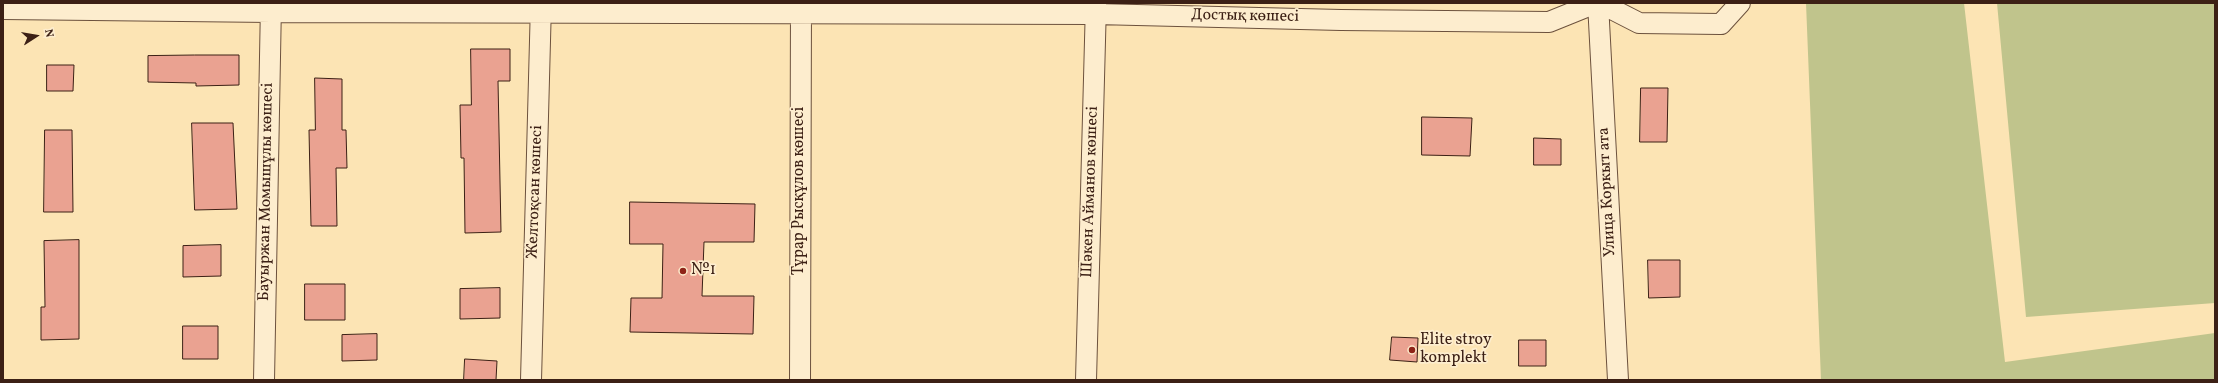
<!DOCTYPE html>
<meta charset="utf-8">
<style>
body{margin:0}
#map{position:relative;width:2218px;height:383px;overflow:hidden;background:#fce4b4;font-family:Vollkorn,serif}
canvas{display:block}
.frame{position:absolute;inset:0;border:4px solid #3c2015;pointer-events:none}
.north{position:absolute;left:16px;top:16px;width:40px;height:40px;-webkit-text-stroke:3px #fdedce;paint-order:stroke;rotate:78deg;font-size:11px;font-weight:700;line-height:16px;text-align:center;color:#3c2015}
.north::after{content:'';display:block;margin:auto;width:14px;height:18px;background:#3c2015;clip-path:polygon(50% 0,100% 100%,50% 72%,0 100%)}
</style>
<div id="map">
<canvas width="2218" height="383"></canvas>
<div class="frame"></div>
<div class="north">N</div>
</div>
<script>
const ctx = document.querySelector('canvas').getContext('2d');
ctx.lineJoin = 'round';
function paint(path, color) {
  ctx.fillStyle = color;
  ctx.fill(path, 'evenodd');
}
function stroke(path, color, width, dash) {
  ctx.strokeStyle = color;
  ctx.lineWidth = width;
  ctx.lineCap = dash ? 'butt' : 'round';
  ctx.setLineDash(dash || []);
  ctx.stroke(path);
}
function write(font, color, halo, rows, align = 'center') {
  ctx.font = font + ' Vollkorn,serif';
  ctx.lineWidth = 3.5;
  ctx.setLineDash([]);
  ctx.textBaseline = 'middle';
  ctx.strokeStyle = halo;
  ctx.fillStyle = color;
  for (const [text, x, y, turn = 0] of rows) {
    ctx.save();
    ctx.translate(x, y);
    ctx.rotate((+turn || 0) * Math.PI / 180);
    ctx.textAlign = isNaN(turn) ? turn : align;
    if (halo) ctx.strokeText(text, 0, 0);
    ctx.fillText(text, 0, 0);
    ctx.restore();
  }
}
const green = new Path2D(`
 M1806,3H1964L2005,362L2215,333V380H1821Z
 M1997,3H2215V303L2026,317Z`);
const building = new Path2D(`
 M471,49H510V81H498L501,232L465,233L464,158H461L460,105H471Z
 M195,55H239V85L196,86V83L148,82V56Z
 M47,65H74L73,91H47Z
 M315,78L342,79V130H346L347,168H336L337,226H311L309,130H315Z
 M1641,88H1668L1667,142H1640Z
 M1422,117L1472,118L1470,156L1422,155Z
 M192,123H233L237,209L195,210Z
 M45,130H72L73,212H44Z
 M1534,138L1561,139V165H1534Z
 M630,202L755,204L754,242H704L702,296H754L753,334L630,332L631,298H662L663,244H630Z
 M79,240V339L41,340V307H45L44,241Z
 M221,245V276L183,277V246Z
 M1648,260H1680V297L1649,298Z
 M305,284H345V320H305Z
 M500,288V318L460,319V289Z
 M183,326H218V359H183Z
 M377,334V360L342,361V335Z
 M1392,337L1418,338L1417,362L1390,360Z
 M1519,340H1546V366H1519Z
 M465,359L497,361L496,380H464Z`);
const minor = new Path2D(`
 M1598,3L1618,380
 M1600,3L1639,23L1721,24L1740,3
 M3,9L271,12L1096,14L1341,20L1549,22L1596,3
 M264,380L271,3
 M531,380L541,3
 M800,380L801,3
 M1086,380L1096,3`);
const markers = [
 [683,271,4,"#8f2418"],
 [1412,350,4,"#8f2418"]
];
const streetNames = [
 ["Достық көшесі",1245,17,1],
 ["Тұрар Рысқұлов көшесі",800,191,-90],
 ["Бауыржан Момышұлы көшесі",267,192,-89],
 ["Желтоқсан көшесі",536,192,-88],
 ["Шәкен Айманов көшесі",1091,192,-88],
 ["Улица Коркыт ата",1608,192,-93]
];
const poiNames = [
 ["№1",691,271],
 ["Elite stroy",1420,341],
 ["komplekt",1420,359]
];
paint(green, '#c0c48c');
paint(building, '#eaa291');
stroke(building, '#3c2015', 1);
stroke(minor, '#6c513d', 22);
stroke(minor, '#fdedce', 20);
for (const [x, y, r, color] of markers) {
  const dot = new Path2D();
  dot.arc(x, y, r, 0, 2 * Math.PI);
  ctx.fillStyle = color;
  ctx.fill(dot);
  stroke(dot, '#fdedce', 1.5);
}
write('16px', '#3c2015', '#fdedce', streetNames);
write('16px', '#3c2015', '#fdedce', poiNames, 'left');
</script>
